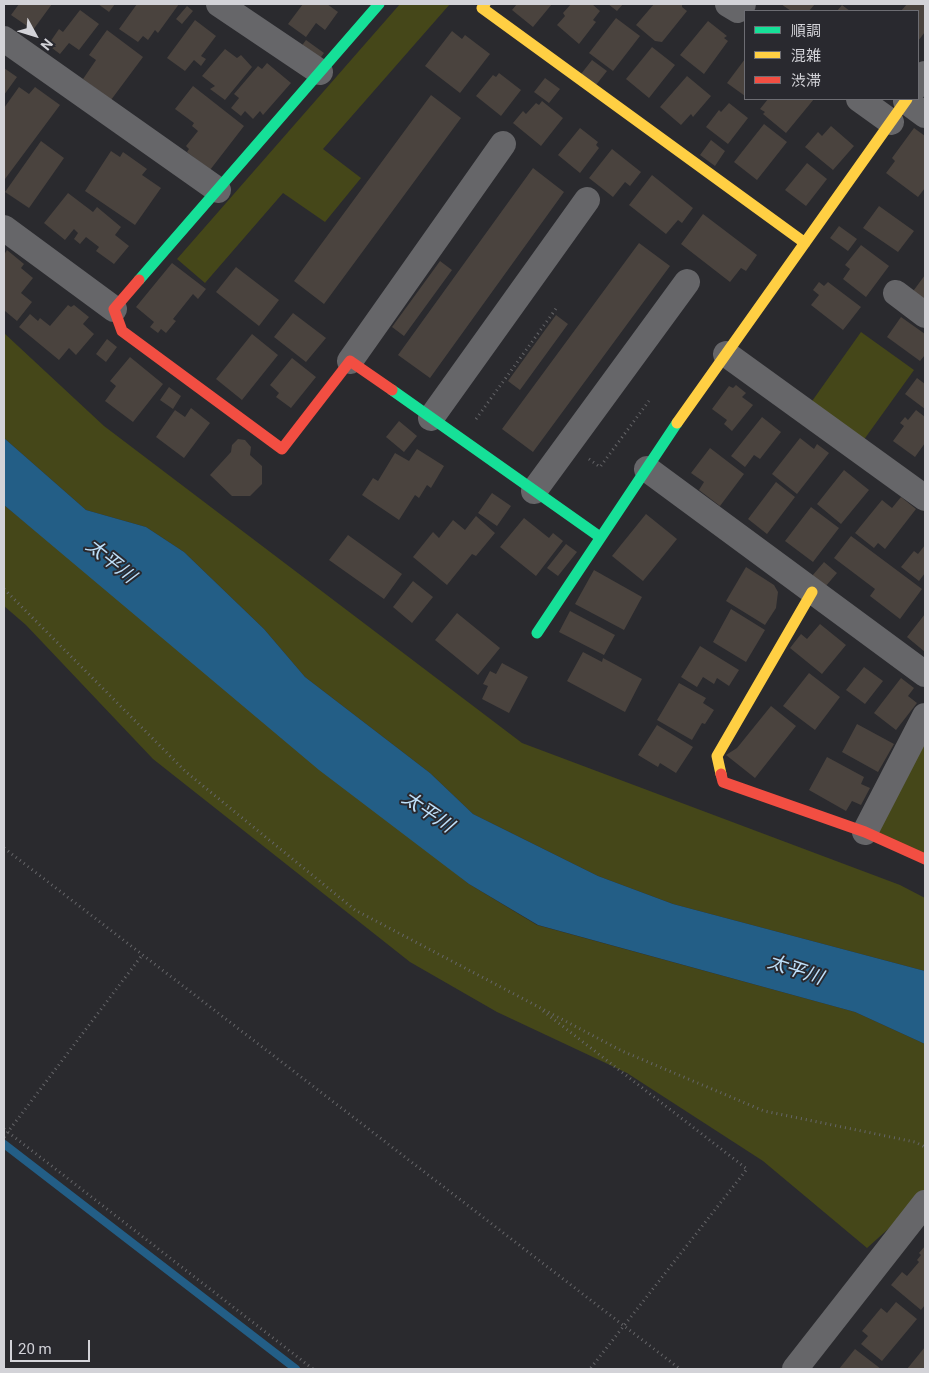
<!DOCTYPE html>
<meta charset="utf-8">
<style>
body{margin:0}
#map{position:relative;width:929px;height:1373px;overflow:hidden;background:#2a2a2e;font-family:Roboto,"Noto Sans JP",sans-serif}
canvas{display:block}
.frame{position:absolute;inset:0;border:5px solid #d3d3d8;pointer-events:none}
.legend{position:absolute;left:744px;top:10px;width:175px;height:90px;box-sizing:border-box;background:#29292f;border:1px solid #6d6d73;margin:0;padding:6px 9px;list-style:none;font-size:15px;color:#d3d3d8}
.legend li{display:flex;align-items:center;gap:10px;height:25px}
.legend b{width:25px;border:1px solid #6d6d73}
.north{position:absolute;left:10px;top:10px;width:50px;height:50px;-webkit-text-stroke:4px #29292f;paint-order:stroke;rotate:129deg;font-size:14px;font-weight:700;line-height:20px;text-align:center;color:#d3d3d8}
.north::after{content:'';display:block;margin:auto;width:18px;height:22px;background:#d3d3d8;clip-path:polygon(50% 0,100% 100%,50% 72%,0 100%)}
.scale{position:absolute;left:10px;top:1340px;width:80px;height:22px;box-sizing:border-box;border:2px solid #d3d3d8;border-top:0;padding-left:6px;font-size:15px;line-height:18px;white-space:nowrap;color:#d3d3d8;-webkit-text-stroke:4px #29292f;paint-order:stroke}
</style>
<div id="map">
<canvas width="929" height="1373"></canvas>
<div class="frame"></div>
<ul class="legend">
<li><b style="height:6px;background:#16e098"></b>順調</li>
<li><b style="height:6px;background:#ffcf43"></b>混雑</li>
<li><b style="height:6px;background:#f24e42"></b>渋滞</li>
</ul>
<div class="north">N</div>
<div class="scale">20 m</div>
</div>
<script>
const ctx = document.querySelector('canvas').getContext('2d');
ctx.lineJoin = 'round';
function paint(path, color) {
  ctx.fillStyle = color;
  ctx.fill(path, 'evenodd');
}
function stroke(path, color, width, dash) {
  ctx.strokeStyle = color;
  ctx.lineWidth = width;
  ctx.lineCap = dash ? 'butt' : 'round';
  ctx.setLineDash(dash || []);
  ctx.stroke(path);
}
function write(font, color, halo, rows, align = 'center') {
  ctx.font = font + ' Roboto,"Noto Sans JP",sans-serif';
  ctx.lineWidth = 4;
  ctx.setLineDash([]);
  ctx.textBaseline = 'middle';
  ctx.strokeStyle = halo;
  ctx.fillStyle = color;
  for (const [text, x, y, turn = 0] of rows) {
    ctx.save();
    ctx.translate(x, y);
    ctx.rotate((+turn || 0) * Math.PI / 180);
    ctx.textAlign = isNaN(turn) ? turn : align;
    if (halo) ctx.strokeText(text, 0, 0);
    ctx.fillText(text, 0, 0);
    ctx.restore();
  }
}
const green = new Path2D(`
 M400,4H450L323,149L361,178L325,222L283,193L205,283L177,259Z
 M861,332L914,370L863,441L810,404Z
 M4,333L104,426L522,743L900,885L925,898V971L673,904L598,876L473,814L430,773L305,677L264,629L184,552L146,527L86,510L4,438Z
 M4,505L469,884L537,925L855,1012L925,1044V1196L867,1248L763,1161L627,1073L497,1012L410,962L153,759L26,625L4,606Z
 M925,716V859L865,832Z`);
const water = new Path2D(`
 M4,438L86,510L146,527L184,552L264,629L305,677L430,773L473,814L598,876L673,904L925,971V1044L855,1012L538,925L469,884L319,770L4,505Z`);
const stream = new Path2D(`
 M4,1144L296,1369`);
const building = new Path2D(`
 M19,4H52L33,30L11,15Z
 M98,4H115L109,12Z
 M137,4H179L158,33L155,30L148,40L143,36L138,42L119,29Z
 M303,4H327L338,12L325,30L316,23L306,37L288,24Z
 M517,4H552L533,27L512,10Z
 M571,4H592L600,11L593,20L596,22L579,44L557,25L565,16L563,13Z
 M608,4H623L617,11Z
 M654,4H682V7L687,11L662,42L655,41L636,25Z
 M781,4H815L809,11H791Z
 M907,4H925V32L918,41V11H901Z
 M842,5L850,11H837Z
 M187,6L193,11L182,24L176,19Z
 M80,10L99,24L79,50L69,43L60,54L48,45L59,29L63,32Z
 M616,18L640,36L613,71L589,53Z
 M195,20L216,36L201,56L206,59L201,66L194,60L185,71L167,58Z
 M708,21L727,36L724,38L728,41L704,74L680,55Z
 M107,30L143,57L111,100L83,79L96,60L89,55Z
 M452,31L462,39L465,35L490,54L460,93L425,66Z
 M306,40L324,53L315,65L297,52Z
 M652,47L675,65L649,98L626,79Z
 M225,49L237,58L241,55L252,67L225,100L210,89L215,86L202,76Z
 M745,59V96L727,83Z
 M592,60L607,71L596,85L581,74Z
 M267,63L291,83L263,115L260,111L253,119L245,111L241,116L231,108L239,98L234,94L258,66L262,69Z
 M4,68L17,77L4,95Z
 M499,73L521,90L501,116L476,96L493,75L496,77Z
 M687,76L711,96L693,117L691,114L681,125L660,107Z
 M545,78L560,89L549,103L534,92Z
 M193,86L244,126L210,170L187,152L189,149L186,146L198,131L192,126L194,123L175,109Z
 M19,87L29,94L35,87L60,105L5,179L4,108Z
 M431,95L461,118L324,304L294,281Z
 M768,99H814L786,133L763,114L765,112L760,109Z
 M542,101L563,118L541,146L513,123L523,111L526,114L536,103L539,105Z
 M729,103L748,118L728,144L706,127L719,110L721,112Z
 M764,124L787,142L757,180L734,162Z
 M831,126L854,146L833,170L805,147L818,132L822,136Z
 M580,128L598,142L596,145L599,148L580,173L558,155Z
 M914,128L925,136V188L918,197L886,173L895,161L892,158Z
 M711,140L725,151L715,166L700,155Z
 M41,141L64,158L29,208L5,192Z
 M612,149L641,172L630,186L625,182L613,197L589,178Z
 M111,151L120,157L123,152L147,169L142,175L161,188L135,225L85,191Z
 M807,163L827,179L806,206L785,190Z
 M533,168L564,192L430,378L398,355Z
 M652,175L693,208L682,223L678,220L666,234L629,205Z
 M68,193L93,212L97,207L121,227L115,235L129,246L114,264L96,251L99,247L86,237L80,244L74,239L78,233L74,229L65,240L44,223Z
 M879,206L914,231L898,252L863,228Z
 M703,214L757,255L746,271L741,268L730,282L681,244Z
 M839,226L857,239L848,251L830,238Z
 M639,243L670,266L533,452L502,429Z
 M861,245L889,266L866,297L843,279L850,269L845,265Z
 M7,250L24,264L21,268L33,278L21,293L32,302L17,321L5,311L4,312V255Z
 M440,261L452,270L404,336L392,327Z
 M172,263L206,289L198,299L193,294L173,319L176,321L166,333L161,329L158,333L150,327L154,322L136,307Z
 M236,267L279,300L259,326L216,292Z
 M925,275V304L911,294Z
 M819,282L824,286L828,282L861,307L843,330L811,305L819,295L813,290Z
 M68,305L71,307L74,305L89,317L83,324L94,334L76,355L69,348L59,360L19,327L30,314L38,321L40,318L50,326Z
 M293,313L326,338L306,362L274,337Z
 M556,315L568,324L520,390L508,381Z
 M901,317L925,334V355L920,361L887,337Z
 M252,334L278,355L242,400L216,379Z
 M107,339L117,347L106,362L96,354Z
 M130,357L163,384L133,422L105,401L116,386L110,381Z
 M292,358L316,377L291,408L276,397L279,393L270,385Z
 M917,378L925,384V409L905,394Z
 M736,385L746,393L742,397L753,405L732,431L724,424L727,420L712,409L729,386L733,388Z
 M169,387L181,396L173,409L160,400Z
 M191,408L210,423L184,458L156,437L175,410L185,417Z
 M916,410L925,417V443L915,457L893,441L904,426L900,423L905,417L908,420Z
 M762,417L781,432L760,459L754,455L745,467L731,456Z
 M399,421L417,436L404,452L386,437Z
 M800,438L814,449L817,444L829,453L797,494L772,474Z
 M238,439L245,440L251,447L250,455L262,466V484L250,496H232L210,475L231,452L232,445Z
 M710,448L744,474L720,506L699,490L704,482L691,473Z
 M417,449L444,466L431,488L427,485L419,498L415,495L399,520L362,495L373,478L378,481L395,453L409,461Z
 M844,470L869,490L841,524L817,504Z
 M776,482L795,497L767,534L748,519Z
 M492,493L511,506L497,526L478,513Z
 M901,497L916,509L885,549L878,543L874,548L855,533L882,500L892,508Z
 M811,507L839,528L813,562L785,541Z
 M646,514L677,539L643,581L612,556Z
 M476,516L495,533L476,556L472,554L447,585L413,557L433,532L439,538L453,520L465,530Z
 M524,518L549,538L553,533L563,541L536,576L500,547Z
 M348,535L402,574L384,599L329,560Z
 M851,536L922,589L900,619L870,596L875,589L834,558Z
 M566,544L577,552L558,576L547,568Z
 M925,545V573L919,581L901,567L914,551L918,554Z
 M824,562L837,573L825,587L812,576Z
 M746,567L774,585L778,592L776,608L765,625L726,601Z
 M594,570L642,597L624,630L575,604Z
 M413,581L433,597L412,623L393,607Z
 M731,609L765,630L746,662L713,642Z
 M570,611L615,635L604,655L559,632Z
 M457,613L500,648L478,675L435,640Z
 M925,614V652L907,637Z
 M820,624L846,645L822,674L790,648L801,634L807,639Z
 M700,646L739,670L729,686L717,678L714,684L703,677L697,687L681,677Z
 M583,652L602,662L603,658L642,679L625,712L567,681Z
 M502,663L528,677L509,713L482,699L488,686L483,684L490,671L496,674Z
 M864,667L883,681L865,704L846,690Z
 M809,673L840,697L815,730L783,706Z
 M901,678L914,688L908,696L917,703L896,730L874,713Z
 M679,683L706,698L703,703L714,710L705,724L702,723L692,740L657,720Z
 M771,706L796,726L755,778L726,755L737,748Z
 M857,724L894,744L878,772L842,752Z
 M657,725L693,747L676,773L660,763L658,767L638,755Z
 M827,757L864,777L861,784L870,788L861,805L852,801L846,811L809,790Z
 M925,1246V1305L921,1310L891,1285L902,1272L907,1276L919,1262L917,1260L921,1255L919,1253Z
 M896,1302L917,1319L882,1361L861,1344L868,1336L862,1331L881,1308L887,1313Z
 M925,1347V1369H907Z
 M855,1349L881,1369H839Z`);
const path = new Path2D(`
 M476,419L558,306
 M589,459L600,467L649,401
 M4,589L186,772L355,910L622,1051L764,1111L915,1142L925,1147
 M4,848L680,1369
 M543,1011L747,1169L590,1369
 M4,1129L313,1369
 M4,1137L143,954`);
const street = new Path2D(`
 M219,4L320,72
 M728,4L738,10L743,4
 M4,39L218,190
 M918,85L925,74
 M859,99L891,122
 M906,101L925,115
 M4,228L114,309
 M896,293L925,315
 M726,354L925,498
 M350,361L503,144
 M431,418L587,200
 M647,469L925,674
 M534,491L687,282
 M865,832L925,716
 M795,1369L925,1203`);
const fast = new Path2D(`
 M139,280L379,4
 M392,390L600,537
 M537,633L677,423`);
const slow = new Path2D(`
 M485,4L482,8L805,243
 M677,423L907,99
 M721,774L717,756L812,592`);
const jam = new Path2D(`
 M139,280L114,309L122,331L282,449L350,361L392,390
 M721,774L723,782L865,832L925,859`);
const waterNames = [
 ["太平川",110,562,39],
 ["太平川",427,813,34],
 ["太平川",795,971,18]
];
paint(green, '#454719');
paint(water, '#235e86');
stroke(stream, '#235e86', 8);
paint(building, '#4a433e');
stroke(path, '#666669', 3, [1, 4]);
stroke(street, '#666669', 26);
stroke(fast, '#16e098', 11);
stroke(slow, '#ffcf43', 11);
stroke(jam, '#f24e42', 11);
write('italic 19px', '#bfe0fa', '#29292f', waterNames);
</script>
